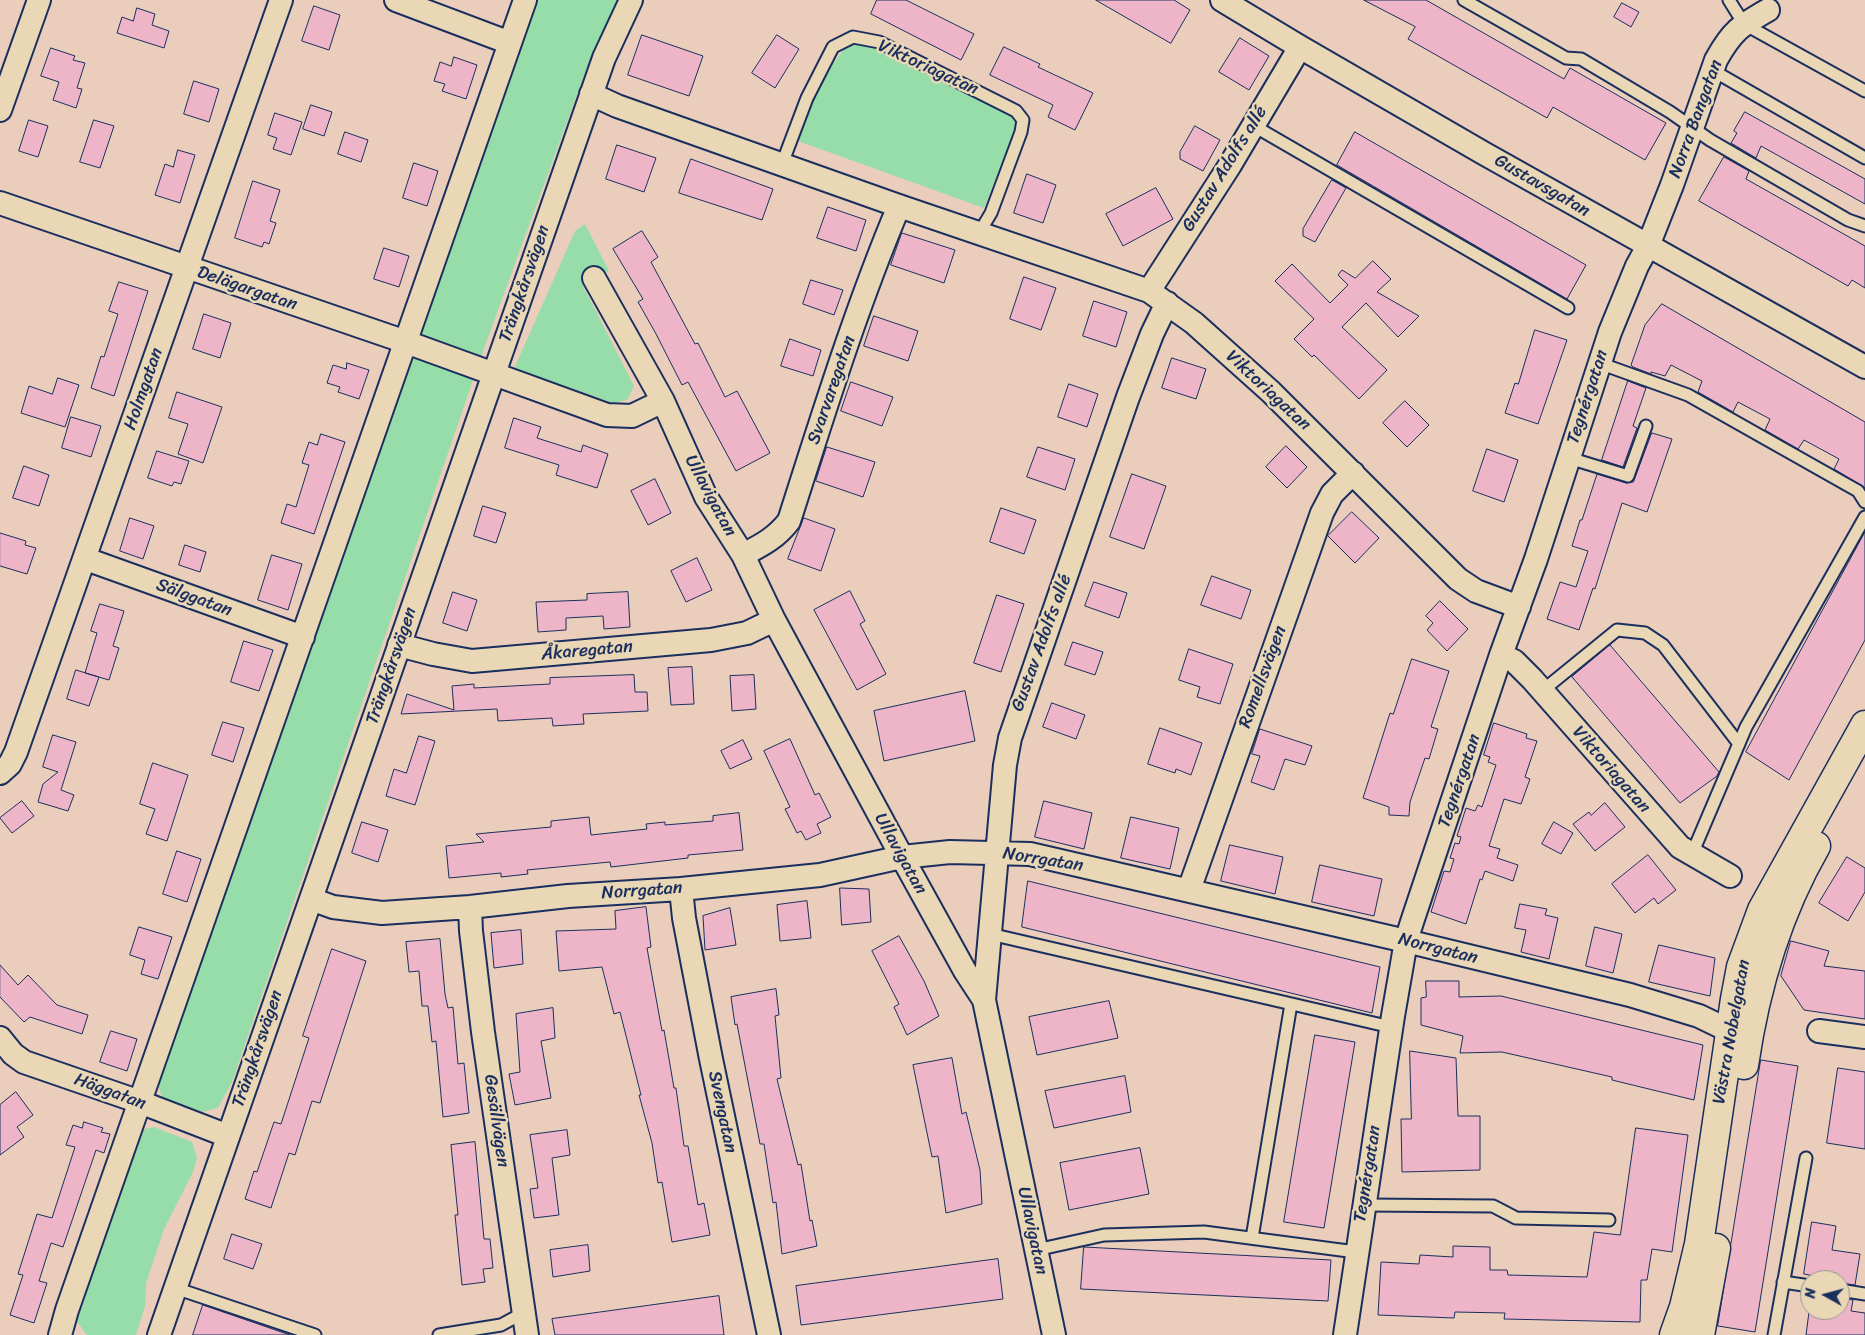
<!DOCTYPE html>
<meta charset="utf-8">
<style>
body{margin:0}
#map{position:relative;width:1865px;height:1335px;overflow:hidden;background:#eacdbb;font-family:Sriracha,sans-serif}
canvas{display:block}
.north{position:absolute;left:1800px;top:1270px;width:50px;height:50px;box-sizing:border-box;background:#e9d7b5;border:1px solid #979492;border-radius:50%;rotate:277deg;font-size:14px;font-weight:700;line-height:20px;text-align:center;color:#1b2f5e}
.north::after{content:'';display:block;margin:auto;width:18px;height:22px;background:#1b2f5e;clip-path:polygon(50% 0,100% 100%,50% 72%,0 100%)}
</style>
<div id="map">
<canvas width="1865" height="1335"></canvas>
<div class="north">N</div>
</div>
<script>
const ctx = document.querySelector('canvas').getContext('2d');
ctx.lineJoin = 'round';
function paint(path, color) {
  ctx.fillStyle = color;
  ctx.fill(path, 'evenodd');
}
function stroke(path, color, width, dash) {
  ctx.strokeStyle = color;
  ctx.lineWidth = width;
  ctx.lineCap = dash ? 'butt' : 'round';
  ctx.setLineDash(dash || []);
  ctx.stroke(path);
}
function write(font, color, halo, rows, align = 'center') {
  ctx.font = font + ' Sriracha,sans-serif';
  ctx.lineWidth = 5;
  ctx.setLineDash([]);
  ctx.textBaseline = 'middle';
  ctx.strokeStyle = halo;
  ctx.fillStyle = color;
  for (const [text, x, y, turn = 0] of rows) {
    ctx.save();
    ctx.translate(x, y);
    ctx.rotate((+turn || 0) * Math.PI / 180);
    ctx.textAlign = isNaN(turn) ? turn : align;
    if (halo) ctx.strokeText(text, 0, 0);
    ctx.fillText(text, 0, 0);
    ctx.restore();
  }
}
const green = new Path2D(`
 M531,0H618L586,70L483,351L232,1082L218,1108L201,1112L163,1099L157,1083Z
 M856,34L1020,118L984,208L798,141L812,90Z
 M585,224L609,271L583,286L634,386L627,400L613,403L514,369L575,231Z
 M154,1127L192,1142L197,1158L193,1172L164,1229L146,1283L145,1306L136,1335H87L74,1318L141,1130Z`);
const building = new Path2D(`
 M877,0H906L974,34L961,60L871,14Z
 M1096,0H1174L1190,10L1171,43Z
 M1364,0H1426L1564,79L1570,68L1666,123L1645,160L1553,107L1547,118L1408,39L1415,27Z
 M1622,3L1639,12L1631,27L1614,17Z
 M314,6L340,15L329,50L302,41Z
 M137,8L155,14L152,25L169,31L164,48L117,33L122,17L133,21Z
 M642,35L703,56L689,96L628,75Z
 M777,35L799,49L775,88L752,73Z
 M1240,38L1269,56L1249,90L1219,72Z
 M1004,47L1040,64L1038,67L1093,93L1075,130L1048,117L1053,105L990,75Z
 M51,48L75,56L73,60L85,63L77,88L82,89L76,108L53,100L59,82L41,76Z
 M454,57L477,65L466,99L442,91L445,84L434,81L440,62L451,66Z
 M194,81L219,89L209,122L184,114Z
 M311,105L332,112L324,136L303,129Z
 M1745,112L1865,179V204L1761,146L1756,158L1731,143L1737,133L1734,131Z
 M275,113L302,122L291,155L273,149L277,138L268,135Z
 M29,120L48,126L38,157L19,151Z
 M94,120L114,126L100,168L80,162Z
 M1195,126L1220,140L1203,171L1180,159V152Z
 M345,132L368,140L361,162L338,154Z
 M1355,132L1586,265L1567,299L1337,165Z
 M617,145L656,158L644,192L606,179Z
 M178,150L195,155L180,203L155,195L165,164L173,167Z
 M1724,157L1749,171L1746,179L1865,246V288L1852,280L1848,286L1699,201Z
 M691,159L773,189L762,220L679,193Z
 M414,163L438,171L427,206L403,198Z
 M1027,174L1056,185L1043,223L1014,213Z
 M1332,180L1346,188L1315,242L1303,236V229Z
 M253,181L280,190L270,221L276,223L269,244L264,242L262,247L235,238Z
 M1156,188L1173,219L1123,246L1106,214Z
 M828,207L866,220L856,251L817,238Z
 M642,231L658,257L651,262L695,344L698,343L725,397L737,391L770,453L736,471L688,382L682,385L655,332L638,302L643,299L613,249Z
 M902,233L955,250L944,283L891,265Z
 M384,248L409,256L399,287L374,279Z
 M1373,261L1391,279L1377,292L1419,316L1398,337L1366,303L1342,327L1387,370L1359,399L1314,355L1312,357L1294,339L1314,319L1275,281L1292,264L1330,303L1348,285L1338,275L1342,270L1355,278Z
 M1024,277L1056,288L1041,330L1010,319Z
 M811,280L843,290L834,315L803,304Z
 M119,282L148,291L114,396L91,388L101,356L104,357L118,314L109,311Z
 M1094,301L1127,312L1116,347L1083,336Z
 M1662,304L1865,422V488L1834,469L1839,459L1804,440L1798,449L1765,430L1770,419L1738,402L1733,412L1698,392L1702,381L1671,365L1665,376L1651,372V374L1633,367L1631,365L1645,325Z
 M204,314L231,323L220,358L193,349Z
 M874,316L918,331L908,361L864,346Z
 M1535,330L1567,340L1538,424L1505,413L1515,383L1518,384Z
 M790,339L821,350L813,376L781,366Z
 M1172,358L1206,369L1196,399L1162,388Z
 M347,363L369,370L359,399L338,392L340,387L327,383L333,365L346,369Z
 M58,378L79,385L65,427L21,413L29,386L52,394Z
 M1628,381L1646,388L1633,426L1637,428L1623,467L1602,460Z
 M851,382L893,397L882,426L841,411Z
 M1069,384L1098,394L1087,427L1058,417Z
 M177,392L222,407L203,463L178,454L188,424L169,418Z
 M1405,401L1429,425L1407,447L1383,423Z
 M71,417L101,426L91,457L62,448Z
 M514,418L541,427L537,438L581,452L583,445L608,454L597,488L556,475L559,465L505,448Z
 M1652,433L1672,439L1647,512L1622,503L1595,589L1593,588L1579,630L1547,619L1560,582L1576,587L1588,551L1572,546L1580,520H1582L1597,474L1626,483L1633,482Z
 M321,434L345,442L314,534L281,523L287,504L296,507L309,465L302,463L309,442L317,445Z
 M1286,446L1307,467L1287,488L1266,467Z
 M827,447L875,462L863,497L816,481Z
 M1038,447L1075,459L1065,490L1027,477Z
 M1487,449L1518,460L1504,502L1473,491Z
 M157,451L189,461L181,484L174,482L172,486L148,478Z
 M24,466L49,475L39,506L13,498Z
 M1132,474L1166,486L1144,549L1110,537Z
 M655,479L671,513L648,525L631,491Z
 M483,506L506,513L496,543L474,536Z
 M1001,508L1036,520L1024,554L990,542Z
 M1352,512L1379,538L1355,563L1328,536Z
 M130,518L154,526L143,559L120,551Z
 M804,518L835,529L821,571L788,559Z
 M1865,532V640L1789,780L1746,752Z
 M0,533L26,541L25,545L36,548L27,574L0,566Z
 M185,545L206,552L200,572L179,565Z
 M272,555L302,564L288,610L258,600Z
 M697,558L712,590L686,602L671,571Z
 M1212,576L1251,590L1241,619L1201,605Z
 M1094,582L1127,593L1119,618L1085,606Z
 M850,591L865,621L860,624L886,674L857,690L814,610Z
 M453,592L477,600L467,631L443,623Z
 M628,592L630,627L604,629L603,616L566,618V630L538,632L536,602L587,600V594Z
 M997,595L1024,604L1001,672L974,663Z
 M1440,601L1468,629L1447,651L1427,630L1433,623L1426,616Z
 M100,604L124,611L113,646L119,648L109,680L85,673L97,633L91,631Z
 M244,641L273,650L259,691L231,682Z
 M1073,642L1103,652L1095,675L1065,665Z
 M1610,645L1719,772L1717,776L1680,803L1572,677Z
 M1189,649L1233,664L1220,704L1197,697L1200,687L1179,680Z
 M1412,659L1449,671L1431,727L1438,729L1429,759L1425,758L1410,802L1409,816L1389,815V807L1363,798L1390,713L1393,714Z
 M692,667L694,704L671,705L668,668Z
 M76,670L99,677L89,706L67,699Z
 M634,675L635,692H647L648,711L583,714L584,724L553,726L552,718L498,721L497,709L401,714L407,694L454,710L452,686L474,684V688L550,684V678Z
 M754,675L756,709L732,711L730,676Z
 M965,691L975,741L884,761L874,711Z
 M1052,703L1085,715L1076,739L1043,727Z
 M223,722L244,728L233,762L212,755Z
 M1494,723L1527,734L1526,738L1537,741L1525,777L1530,779L1521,804L1504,799L1489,846L1500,849L1497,858L1518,865L1513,881L1485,871L1482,880L1480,879L1466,924L1431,912L1444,871L1450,872L1454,859L1450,858L1455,843L1459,844L1461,837L1457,836L1466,808L1475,811L1478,805L1482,807L1496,765L1488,762L1490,757L1484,755Z
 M1160,728L1202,743L1191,775L1176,769L1175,773L1148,764Z
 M1260,729L1312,746L1305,765L1285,759L1274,790L1251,782L1260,756L1252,754Z
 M53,735L76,742L61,790L74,795L68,811L38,802L43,784L58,772L43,767Z
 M419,736L435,741L415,805L386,796L394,769L406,773Z
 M790,739L815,795L819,793L831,817L817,824L821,833L806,840L801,831L797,833L785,809L790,807L764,751Z
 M743,740L752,759L730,769L721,751Z
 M153,763L188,775L167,841L146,834L155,809L140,804Z
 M22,801L34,816L12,833L0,818Z
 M1044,801L1092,813L1084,849L1035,837Z
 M1605,803L1625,827L1595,851L1573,824L1589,812L1591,815Z
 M739,813L743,850L688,855V858L611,867L610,862L527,870L528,874L501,877V873L449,878L446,846L484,842L476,834L551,827V821L589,817L591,835L647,829L646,824L665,822V825L713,821V816Z
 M1131,817L1179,828L1170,869L1121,858Z
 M362,822L388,830L378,862L352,853Z
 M1554,822L1573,833L1561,854L1542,844Z
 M1230,845L1283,857L1275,894L1221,881Z
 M177,851L201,859L187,902L163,894Z
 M1648,855L1676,890L1658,904L1654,898L1635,913L1612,884Z
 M1847,857L1865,868V892L1848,921L1819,903Z
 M1320,865L1382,879L1374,916L1312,902Z
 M1028,881L1380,967L1372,1013L1022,927Z
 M840,888L869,889L871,922L842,925Z
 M807,901L811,938L780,941L777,905Z
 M1520,904L1547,909L1545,915L1558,918L1549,959L1521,952L1526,930L1515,928Z
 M646,907L651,947L647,948L662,1031L664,1030L674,1088H676L684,1146H688L698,1205L704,1203L710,1235L672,1242L662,1182L658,1183L652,1143L639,1095H641L620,1012L614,1014L602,967L559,971L556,931L616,929L615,911Z
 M730,908L736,945L705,950L703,916Z
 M139,927L172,937L158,979L141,974L145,960L130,955Z
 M1595,927L1622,934L1613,973L1586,966Z
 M521,930L523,964L494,968L491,933Z
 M899,936L924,981L939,1016L907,1035L894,1007L899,1004L872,951Z
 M440,939L445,994L448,1008L453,1007L458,1064L464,1063L469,1113L443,1117L436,1041L432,1042L428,1006H422L419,971L409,972L406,942Z
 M1791,941L1829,951L1824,966L1865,971V1019L1804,1010L1781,976Z
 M1659,945L1715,958L1710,996L1649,982Z
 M332,949L366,961L320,1103L312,1101L295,1155L289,1153L271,1208L245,1199L254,1171L257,1172L274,1122L281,1124L309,1038L303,1036Z
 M0,965L18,985L28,975L57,1005L88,1015L82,1034L30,1017L24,1022L0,997Z
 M1426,981H1459V997L1501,996L1703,1045L1694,1100L1612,1080V1077L1502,1052L1460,1053L1463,1036L1421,1025V998L1426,997Z
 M776,989L779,1015L775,1016L781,1078L777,1079L798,1165L801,1164L810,1221L812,1220L817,1246L782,1254L776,1202L773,1203L764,1144H760L737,1024L735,1025L731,997Z
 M1109,1001L1118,1038L1037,1055L1029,1017Z
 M553,1008L555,1038L541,1041L551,1098L515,1105L509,1074L520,1072L516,1014Z
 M111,1031L137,1039L127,1071L100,1062Z
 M1315,1035L1355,1042L1324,1228L1284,1222Z
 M1410,1051L1456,1058L1458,1116H1480V1170L1402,1172L1401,1119H1411Z
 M952,1058L962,1114L966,1112L980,1170L982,1204L946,1213L938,1156L932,1157L913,1065Z
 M1761,1060L1798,1066L1755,1332L1718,1326Z
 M1838,1068L1865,1072V1149L1827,1143Z
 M1125,1076L1131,1112L1054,1128L1045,1091Z
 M16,1092L33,1115L17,1127L24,1137L0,1155V1105Z
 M84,1122L103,1128L101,1132L110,1134L104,1153L96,1150L63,1247L51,1243L39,1281L47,1283L34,1323L10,1315L23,1275L18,1274L37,1214L52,1218L75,1147L66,1145L73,1125L82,1128Z
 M1636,1128L1688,1135L1672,1252L1652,1249L1647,1280H1641L1640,1322L1504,1319L1505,1313L1455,1312L1454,1318L1378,1315L1381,1262L1419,1264L1420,1255L1453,1257V1246L1490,1247V1270H1507L1508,1275L1587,1277L1594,1232L1620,1235Z
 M567,1130L570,1155L552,1158L559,1215L534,1218L530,1189L538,1188L530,1135Z
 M475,1142L484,1239H490L493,1268L483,1269L485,1282L462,1285L455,1215H458L451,1145Z
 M1140,1148L1149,1194L1069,1210L1060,1163Z
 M1812,1222L1836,1226L1832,1250L1860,1254L1855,1285L1840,1283V1280H1814V1276L1804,1274Z
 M232,1234L262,1244L253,1269L224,1259Z
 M588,1245L590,1271L553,1277L550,1250Z
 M1084,1247L1331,1260L1328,1301L1081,1289Z
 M998,1259L1003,1299L801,1325L796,1286Z
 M719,1296L724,1335H555L552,1319Z
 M1840,1298L1853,1300L1851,1311L1865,1313V1335H1806L1810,1304V1310H1840Z
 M203,1305L290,1335H193Z`);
const lane = new Path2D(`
 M1464,0L1566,58L1581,59L1670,112L1710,140L1848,220L1865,226
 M1729,0L1744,24L1865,91
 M1712,70L1865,158
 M1254,126L1568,308
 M782,164L807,98L833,47L853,37L879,42L1016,111L1023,120L1021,132L991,213L979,233
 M1599,363L1688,395L1858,491L1865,502
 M1569,458L1628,476L1646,426
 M1542,691L1617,630L1645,633L1663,645L1739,744
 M1692,854L1746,727L1865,517
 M990,934L1391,1027
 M1364,1205L1493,1206L1516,1218L1609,1220
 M1252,1238L1291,1004
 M1036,1250L1104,1235L1204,1232L1356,1252
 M1783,1282L1810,1286
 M175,1288L315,1335
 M1840,1290L1865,1294
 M439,1335L501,1325L523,1313
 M1774,1335L1806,1158`);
const street = new Path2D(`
 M396,0L510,43
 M1222,0L1300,47L1485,154L1865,367
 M591,94L617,106L899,206L1149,291L1194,323L1271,392L1458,579L1476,591L1519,607
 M0,110L39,0
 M0,203L406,342L607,415L632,416L663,401
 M594,278L663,401L706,497L743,555L774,620L902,857L965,971L984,1000L1054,1335
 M1149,291L1230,165L1300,47
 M743,555C762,545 776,538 789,521C823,415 856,308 899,206
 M86,559L303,637
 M399,645L433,654L472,661L711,640L747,633L774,620
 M1501,655L1514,661L1532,679L1680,847L1730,876
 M0,773L10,764L16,752L281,0
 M681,889L684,918L711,1059L769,1335
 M1189,890L1322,513L1332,494L1353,473
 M311,899L333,907L382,913L470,907L568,896L681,889L820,875L902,857L950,852L1030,854L1406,941L1630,995L1699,1016L1730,1031
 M470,907L471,931L483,1032L527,1335
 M984,1000L1005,765L1010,738L1128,397L1152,334L1167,303
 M1819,1031L1865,1037
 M0,1038L13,1054L24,1062L140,1102L228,1136
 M60,1335L67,1310L525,0
 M159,1335L596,81L604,58L631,0
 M1345,1335L1393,1016L1406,941L1412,922L1501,655L1536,559L1610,332L1637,266L1648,246L1672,185L1716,60C1732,31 1740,26 1768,10`);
const secondary = new Path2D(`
 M1744,1065C1755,989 1778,912 1816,846
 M1674,1335L1684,1307L1699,1244L1735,999L1741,967L1762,910L1865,725
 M1700,1335L1716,1248`);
const streetNames = [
 ["Viktoriagatan",928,68,25],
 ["Norra Bangatan",1696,119,-70],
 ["Gustav Adolfs allé",1225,169,-58],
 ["Gustavsgatan",1542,186,30],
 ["Trängkårsvägen",525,284,-71],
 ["Delägargatan",247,289,19],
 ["Holmgatan",144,389,-71],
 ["Svarvaregatan",832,390,-71],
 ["Viktoriagatan",1268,391,43],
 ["Tegnérgatan",1588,397,-72],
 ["Ullavigatan",710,496,62],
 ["Sälggatan",194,598,20],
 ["Gustav Adolfs allé",1042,643,-70],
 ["Åkaregatan",587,651,-5],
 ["Trängkårsvägen",392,666,-71],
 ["Romellsvägen",1263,677,-70],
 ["Viktoriagatan",1611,770,49],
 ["Tegnérgatan",1460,781,-71],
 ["Ullavigatan",900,854,61],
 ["Norrgatan",1043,860,9],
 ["Norrgatan",642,891,-4],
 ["Norrgatan",1438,949,14],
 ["Västra Nobelgatan",1732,1032,-80],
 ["Trängkårsvägen",258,1049,-71],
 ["Häggatan",110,1092,20],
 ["Svengatan",722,1112,78],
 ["Gesällvägen",496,1121,82],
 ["Tegnérgatan",1368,1174,-81],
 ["Ullavigatan",1032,1231,78]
];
paint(green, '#97ddaa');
paint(building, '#eeb5c8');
stroke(building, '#1b2f5e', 1);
stroke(lane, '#1b2f5e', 15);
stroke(street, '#1b2f5e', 26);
stroke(secondary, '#1b2f5e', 31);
stroke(lane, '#e9d7b5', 11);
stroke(street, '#e9d7b5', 22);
stroke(secondary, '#e9d7b5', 28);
write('18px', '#1b2f5e', '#e9d7b5', streetNames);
</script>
